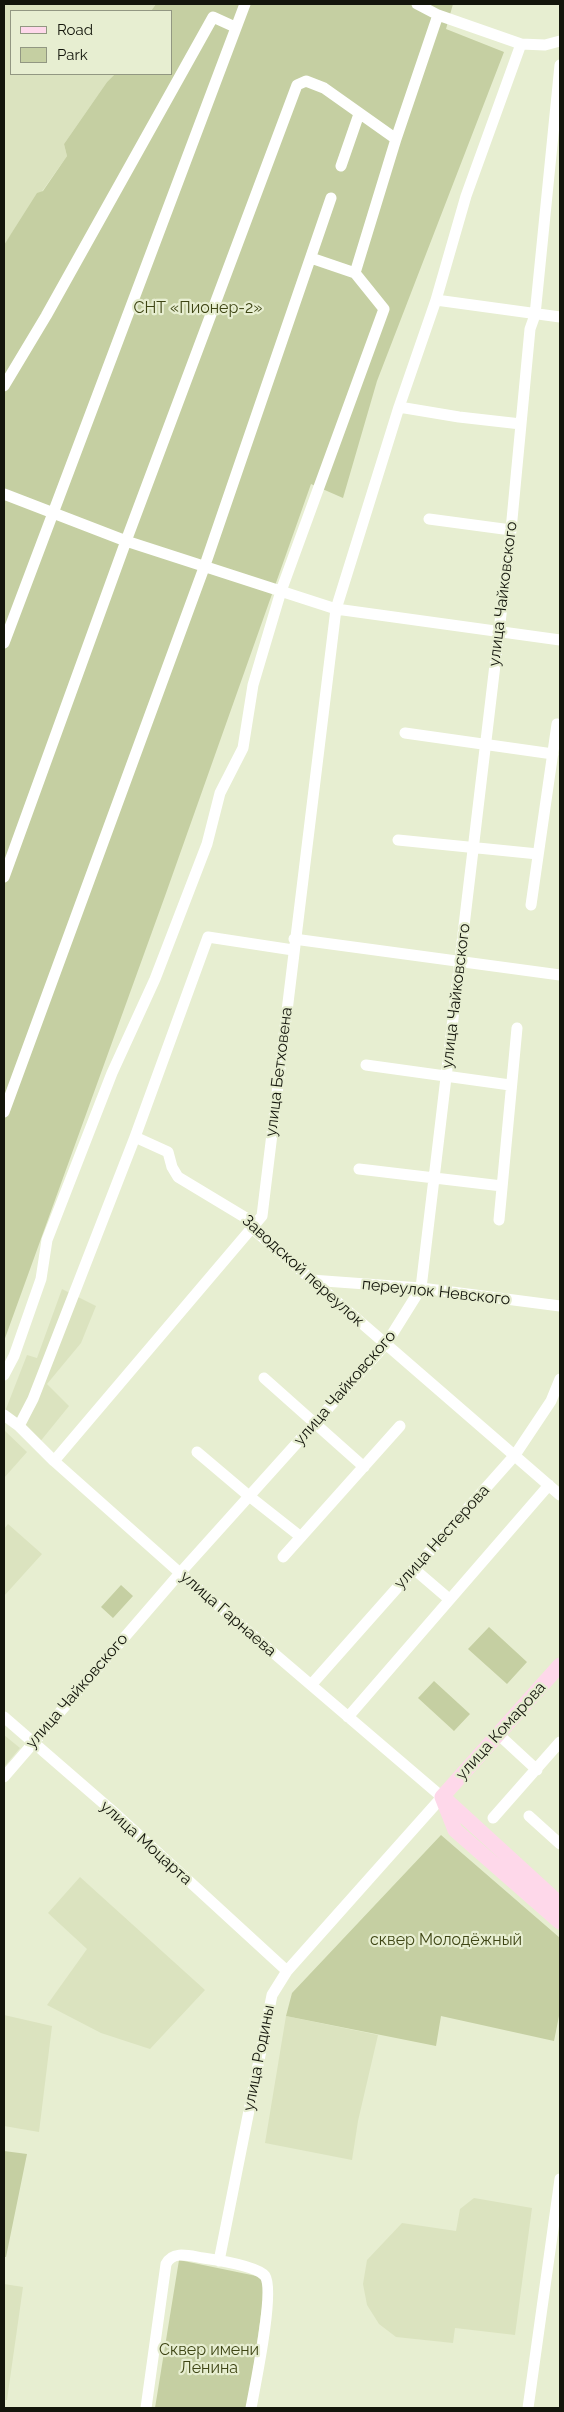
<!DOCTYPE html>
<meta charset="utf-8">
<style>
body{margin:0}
#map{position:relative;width:564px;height:2412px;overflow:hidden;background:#e7eed1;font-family:Raleway,sans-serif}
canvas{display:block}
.frame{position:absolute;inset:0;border:5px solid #13150b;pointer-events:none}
.legend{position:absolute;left:10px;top:10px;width:162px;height:65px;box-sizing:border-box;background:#e7eed1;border:1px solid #929782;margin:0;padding:6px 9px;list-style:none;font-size:15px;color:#13150b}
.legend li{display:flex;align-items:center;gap:10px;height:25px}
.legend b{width:25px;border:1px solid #929782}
</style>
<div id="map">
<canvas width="564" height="2412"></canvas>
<div class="frame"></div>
<ul class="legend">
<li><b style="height:6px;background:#fed8ea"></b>Road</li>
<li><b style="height:14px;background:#c5cfa2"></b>Park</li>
</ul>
</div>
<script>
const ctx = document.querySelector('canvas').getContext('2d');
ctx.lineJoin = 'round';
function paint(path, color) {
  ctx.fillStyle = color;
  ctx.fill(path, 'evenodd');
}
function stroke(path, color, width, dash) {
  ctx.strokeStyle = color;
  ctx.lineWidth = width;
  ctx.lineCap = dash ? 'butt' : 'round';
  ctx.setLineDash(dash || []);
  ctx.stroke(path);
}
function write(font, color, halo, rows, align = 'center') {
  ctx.font = font + ' Raleway,sans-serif';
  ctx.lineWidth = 4.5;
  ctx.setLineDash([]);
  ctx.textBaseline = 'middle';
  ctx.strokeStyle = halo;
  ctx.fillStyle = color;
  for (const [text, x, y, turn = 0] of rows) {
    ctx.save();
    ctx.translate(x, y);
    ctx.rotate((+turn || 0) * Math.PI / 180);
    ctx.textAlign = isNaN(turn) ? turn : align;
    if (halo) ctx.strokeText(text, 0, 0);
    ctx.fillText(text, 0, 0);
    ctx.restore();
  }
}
const built = new Path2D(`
 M4,4H156L151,11H11V74H115L107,82L64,144L67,156L4,245Z
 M62,1289L96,1306L81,1343L47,1384L69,1406L39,1443L4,1414L27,1355L37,1358Z
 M4,1430L27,1452L4,1478Z
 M8,1524L42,1554L4,1596V1529Z
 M4,1735L20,1748L4,1767Z
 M80,1877L205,1990L150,2049L101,2033L47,2005L87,1949L48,1913Z
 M4,2015L52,2026L39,2132L4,2126Z
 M286,2016L378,2035L358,2121L352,2160L265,2143Z
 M474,2198L532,2208L515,2335L455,2328L453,2343L396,2337L379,2324L367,2305L363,2284L367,2260L402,2223L456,2231L460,2209Z
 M4,2284L23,2287L7,2400H4Z`);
const green = new Path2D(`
 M156,4H453L446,29L504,52L377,381L343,498L311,484L165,896L4,1341V245L37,193L43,191L67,156L64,144L107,82L115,74H171V11H151Z
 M121,1585L133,1596L113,1618L101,1607Z
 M489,1627L527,1662L507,1684L468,1649Z
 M434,1681L470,1714L454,1731L418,1698Z
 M441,1835L560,1938V2011L554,2041L441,2016L436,2046L286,2016L292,1993Z
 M4,2151L27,2154L6,2257H4Z
 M179,2260L266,2278L248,2408H155Z`);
const minor = new Path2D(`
 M417,4L438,15L521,44L545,45L560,41
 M396,139L438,15
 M341,166L359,114
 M311,258L355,273
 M436,300L560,317
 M4,386L46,316L213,17L235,27
 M399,407L459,417L521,424
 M4,494L126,541L336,609L560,640
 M429,519L511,530
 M4,643L245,4
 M405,733L553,754
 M398,840L538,854
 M4,877L126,541L297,85L306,81L324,88L396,139L355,273L384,309L281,591L253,685L243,748L220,793L207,844L155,979L112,1073L47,1240L41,1279L14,1356L4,1375
 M531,905L557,724
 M294,939L560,975
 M366,1065L510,1085
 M4,1112L205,565L331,198
 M135,1137L168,1152L172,1167L178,1177L246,1218L252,1228L560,1495
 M359,1169L502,1186
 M499,1220L517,1028
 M311,1280L421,1288L560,1306
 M264,1378L364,1467
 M4,1415L19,1426L54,1461L180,1573L442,1797L287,1971L272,1995L219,2261
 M19,1426L33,1399L135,1137L208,937L293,950
 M197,1452L249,1496L301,1537
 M54,1461L262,1216L336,609L399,407L436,300L466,196L521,44
 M283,1557L400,1426
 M414,1569L449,1599
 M311,1685L515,1455L551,1401L560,1379
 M4,1717L117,1815L287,1971
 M348,1717L549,1485
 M498,1734L537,1770
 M4,1777L180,1573L386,1344L421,1288L511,530L530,329L535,315L560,65
 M529,1816L560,1844
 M493,1818L560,1742
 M146,2408L166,2264C173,2250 190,2256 203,2258C217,2260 257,2266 265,2276C275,2291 255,2386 251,2408
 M528,2408L560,2179`);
const major = new Path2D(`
 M442,1797L560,1665
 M442,1797L455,1830L560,1922
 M443,1797L560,1904`);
const parkNames = [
 ["СНТ «Пионер-2»",198,308],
 ["сквер Молодёжный",446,1940],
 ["Сквер имени",209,2350],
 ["Ленина",209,2368]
];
const streetNames = [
 ["улица Чайковского",503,594,-83],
 ["улица Чайковского",456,996,-83],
 ["улица Бетховена",279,1072,-83],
 ["Заводской переулок",303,1271,42],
 ["переулок Невского",436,1292,6],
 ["улица Чайковского",345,1388,-49],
 ["улица Нестерова",442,1537,-48],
 ["улица Гарнаева",228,1614,41],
 ["улица Чайковского",77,1691,-49],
 ["улица Комарова",501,1731,-48],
 ["улица Моцарта",146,1843,42],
 ["улица Родины",259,2058,-79]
];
paint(built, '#dbe3bf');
paint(green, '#c5cfa2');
stroke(minor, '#fff', 11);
stroke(major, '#fed8ea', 15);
write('16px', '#3e4514', '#e7eed1', parkNames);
write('16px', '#13150b', '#e7eed1', streetNames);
</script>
